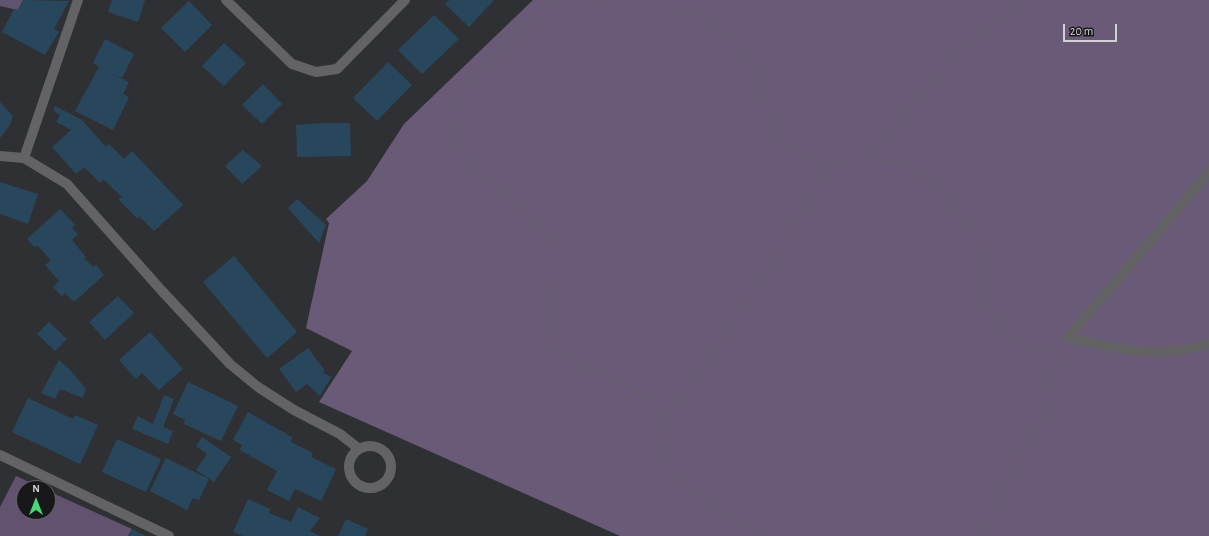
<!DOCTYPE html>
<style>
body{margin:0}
#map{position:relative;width:1209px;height:536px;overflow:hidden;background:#2f3033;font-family:"Alegreya Sans",sans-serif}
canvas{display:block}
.north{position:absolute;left:16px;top:480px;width:40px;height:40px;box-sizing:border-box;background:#18181a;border:1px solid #626264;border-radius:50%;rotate:0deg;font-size:11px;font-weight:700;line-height:16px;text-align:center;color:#d0d1d3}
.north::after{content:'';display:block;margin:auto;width:14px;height:18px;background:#48d778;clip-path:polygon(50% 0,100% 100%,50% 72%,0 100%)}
.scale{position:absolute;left:1063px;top:24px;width:54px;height:18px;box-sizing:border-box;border:2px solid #d0d1d3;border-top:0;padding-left:5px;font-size:12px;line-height:14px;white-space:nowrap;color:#d0d1d3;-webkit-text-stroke:3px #18181a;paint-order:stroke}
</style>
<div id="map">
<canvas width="1209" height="536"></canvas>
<div class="north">N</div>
<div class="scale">20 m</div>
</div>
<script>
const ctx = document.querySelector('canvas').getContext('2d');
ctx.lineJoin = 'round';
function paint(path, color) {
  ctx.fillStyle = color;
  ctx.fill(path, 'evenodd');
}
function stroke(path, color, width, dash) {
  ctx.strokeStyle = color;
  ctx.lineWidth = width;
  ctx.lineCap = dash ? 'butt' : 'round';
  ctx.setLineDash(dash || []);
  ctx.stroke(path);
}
const green = new Path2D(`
 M0,0H23L18,10L0,6Z
 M16,476L42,488H24V512H48V491L132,529L128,536H0V507Z`);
const forest = new Path2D(`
 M533,0H1209V536H620L319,402L352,351L306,328L329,223L326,219L367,181L404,124Z`);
const building = new Path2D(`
 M23,0L69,1L54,29L59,32L45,55L2,32L14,9L18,10Z
 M112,0H145L138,22L108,12Z
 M449,0H494L469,27L445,4Z
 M189,1L212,25L185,52L161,28Z
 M434,15L459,39L422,74L398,50Z
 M105,39L134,54L122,78L111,74L129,82L123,94L129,97L113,130L75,111L99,67L93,63Z
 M224,43L246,63L224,86L202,66Z
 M388,62L412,85L377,121L353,98Z
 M263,84L282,104L262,124L242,105Z
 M0,102L13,116L10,125L0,138Z
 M55,106L82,120L106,147L109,144L124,159L132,151L183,205L154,231L139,216L138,219L118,199L122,197L103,179L100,183L84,167L76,174L52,147L71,130L56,122L60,115L54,111Z
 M323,123H350L351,156L297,157L296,125Z
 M243,150L262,166L242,184L225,166Z
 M0,182L38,194L28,224L0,214Z
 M297,199L326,225L319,243L288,208Z
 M60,209L75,225L72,228L78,234L72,240L86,257L84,258L93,267L96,265L104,275L74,302L65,293L62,297L53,287L59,281L45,265L51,260L38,246L34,247L27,239Z
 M234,256L297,332L267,358L203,282Z
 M118,296L134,313L105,340L89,322Z
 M49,322L67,339L55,351L37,334Z
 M150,332L183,369L159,390L142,373L136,379L119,360Z
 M308,348L325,371L322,372L331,377L320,396L307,384L296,392L279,369Z
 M59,360L69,369L86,389L83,398L60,389L55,399L41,393Z
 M188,382L238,406L221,441L184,424L185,420L173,414Z
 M164,395L174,399L163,427L173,431L168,444L132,429L138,416L153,424Z
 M28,398L73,419L75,415L98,425L80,464L12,432Z
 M248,412L292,437L291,442L313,453L311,457L336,469L321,501L295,489L289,501L267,490L277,471L240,450L242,445L233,440Z
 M202,437L231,457L214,482L196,470L207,454L196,446Z
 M117,439L161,459L146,492L102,472Z
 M166,458L209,479L199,500L193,498L187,510L150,491Z
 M248,499L270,509L269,513L291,522L298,507L320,518L310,531L320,536H243L233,532Z
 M346,519L368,529L365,536H338Z
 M132,529L146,536H128Z`);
const path = new Path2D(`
 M558,0L493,57L458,95L455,135L467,164L525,211L550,241L552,337L562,354L588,370L647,394L659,409L665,460L691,491L766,536
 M600,0L605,3L654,6L690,13L722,31L746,56L761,86L773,128L789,149L817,165H838
 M869,156L887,140L909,108L956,52L1026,0
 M661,423L706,362L773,262L820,178L839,165L869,157L905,165L936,183L983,247L991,285L987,304L999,331L1023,347L1061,354
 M985,536L993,510L1016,459L1044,419L1053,374L1061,354`);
const minor = new Path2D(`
 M226,0L292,64L316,72L337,69L405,0
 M0,156L24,158L67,184L162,291L230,364L258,387L294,410L340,434L359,449
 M24,158L78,0
 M1209,172L1068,338C1116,348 1161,361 1209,343
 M349 467a21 21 0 1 1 42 0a21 21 0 1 1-42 0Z
 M0,455L169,536`);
paint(green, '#61536f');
paint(forest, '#695a78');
paint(building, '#29475c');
stroke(path, '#646567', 2.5, [1, 3]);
stroke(minor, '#636365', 10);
</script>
